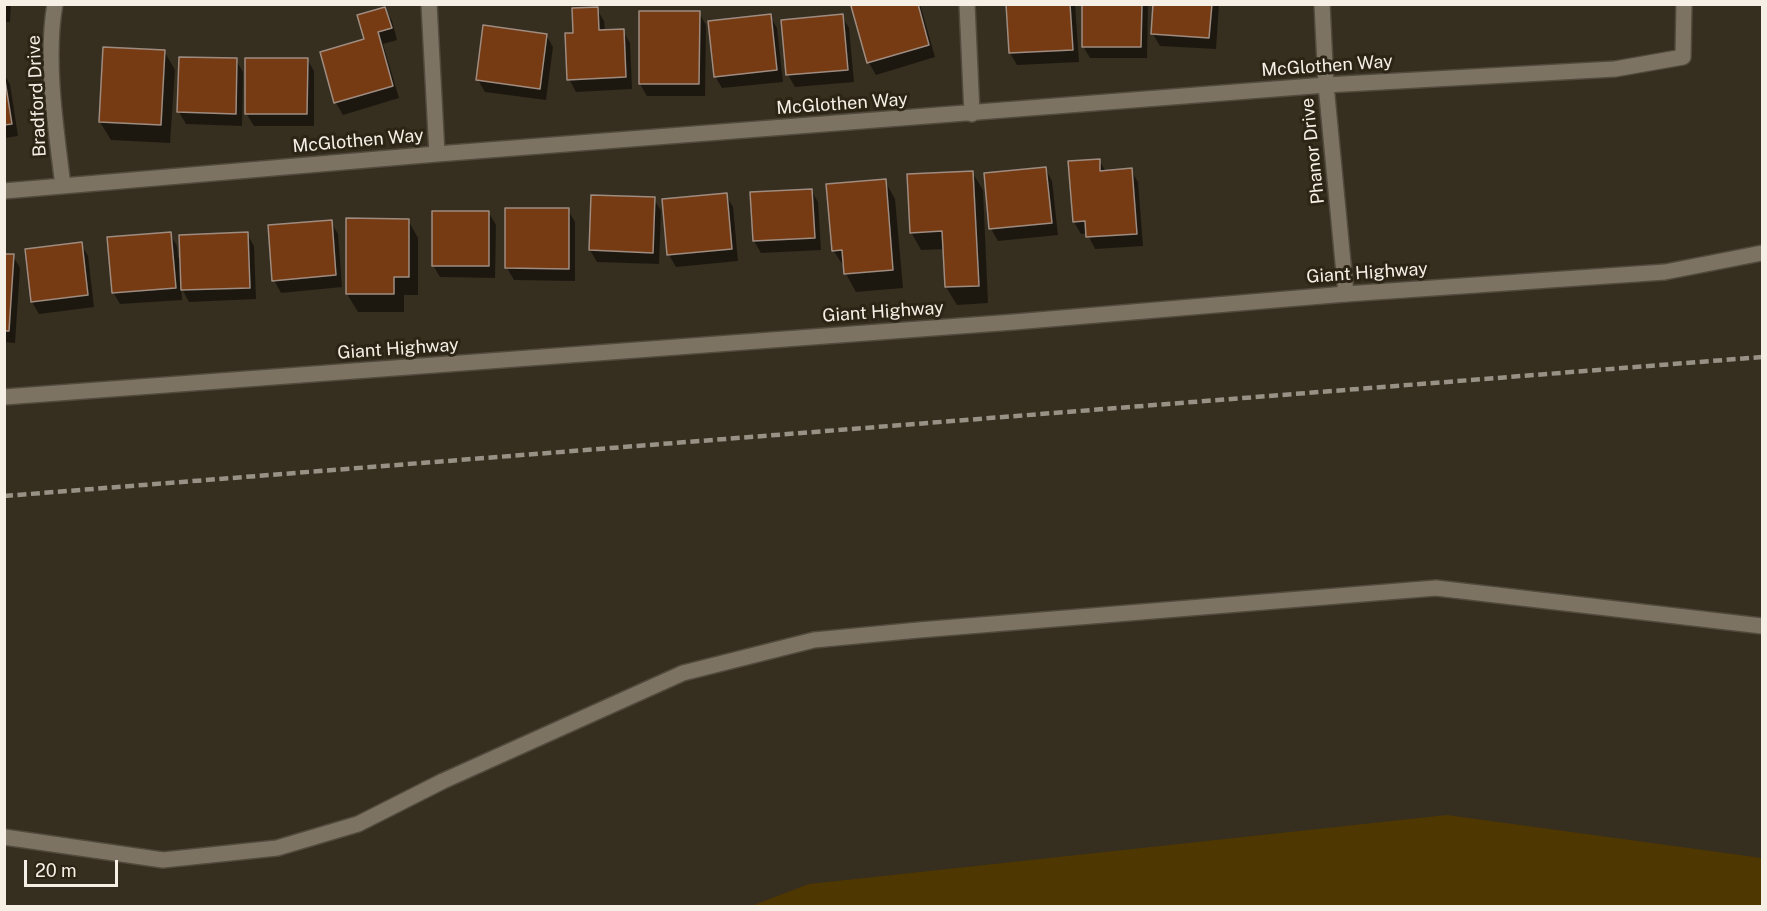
<!DOCTYPE html>
<style>
body{margin:0}
#map{position:relative;width:1767px;height:911px;overflow:hidden;background:#362e1f;font-family:"Public Sans",sans-serif}
canvas{display:block}
.frame{position:absolute;inset:0;border:6px solid #f5efe6;pointer-events:none}
.scale{position:absolute;left:24px;top:860px;width:94px;height:27px;box-sizing:border-box;border:3px solid #f5efe6;border-top:0;padding-left:8px;font-size:18px;line-height:21px;white-space:nowrap;color:#f5efe6;-webkit-text-stroke:4px #2c2415;paint-order:stroke}
</style>
<div id="map">
<canvas width="1767" height="911"></canvas>
<div class="frame"></div>
<div class="scale">20 m</div>
</div>
<script>
const ctx = document.querySelector('canvas').getContext('2d');
ctx.lineJoin = 'round';
function paint(path, color) {
  ctx.fillStyle = color;
  ctx.fill(path, 'evenodd');
}
function stroke(path, color, width, dash) {
  ctx.strokeStyle = color;
  ctx.lineWidth = width;
  ctx.lineCap = dash ? 'butt' : 'round';
  ctx.setLineDash(dash || []);
  ctx.stroke(path);
}
function write(font, color, halo, rows, align = 'center') {
  ctx.font = font + ' "Public Sans",sans-serif';
  ctx.lineWidth = 6;
  ctx.setLineDash([]);
  ctx.textBaseline = 'middle';
  ctx.strokeStyle = halo;
  ctx.fillStyle = color;
  for (const [text, x, y, turn = 0] of rows) {
    ctx.save();
    ctx.translate(x, y);
    ctx.rotate((+turn || 0) * Math.PI / 180);
    ctx.textAlign = isNaN(turn) ? turn : align;
    if (halo) ctx.strokeText(text, 0, 0);
    ctx.fillText(text, 0, 0);
    ctx.restore();
  }
}
const green = new Path2D(`
 M1447,815L1762,858V906H751L809,884Z`);
const shadow = new Path2D(`
 M4,4H11L10,22H4Z
 M861,4H920L935,57L876,75L869,63L853,7Z
 M1008,4H1075L1079,62L1017,65L1010,53Z
 M1084,4H1148L1147,58H1090L1083,46Z
 M1154,4H1219L1216,49L1160,46L1153,34Z
 M385,8L392,21L397,40L383,44L399,98L343,115L336,103L322,53L366,40Z
 M597,9L604,21L605,32L623,31L630,43L632,89L576,92L569,79L574,34Z
 M699,13L706,25L705,96H647L640,84Z
 M770,16L777,28L783,82L722,88L715,76Z
 M842,16L849,28L854,82L795,87L788,75L783,21Z
 M546,35L553,47L546,100L485,92L478,80Z
 M164,51L175,70L170,143L111,140L100,122Z
 M181,58L236,60L243,72L242,126L186,124L179,112Z
 M307,59L314,71V126H254L246,113Z
 M4,74L10,84L18,136L4,138Z
 M1099,160L1106,172L1131,170L1138,182L1143,246L1095,249L1087,233L1081,234L1074,222Z
 M1045,168L1052,181L1058,235L998,241L991,229L985,174Z
 M972,172L983,190L988,303L957,305L946,287L945,249L921,250L911,232Z
 M885,181L895,199L903,288L856,292L846,274L845,268L833,250Z
 M811,190L818,202L821,250L761,253L754,241L751,194Z
 M726,195L733,207L738,261L676,267L669,255L664,200Z
 M592,197L654,199L661,211L659,264L597,262L590,250Z
 M568,210L575,222V281L514,280L507,268Z
 M489,213L496,225L495,278L440,277L433,265Z
 M408,220L418,238V295H404V312H358L347,294Z
 M331,222L338,234L342,287L281,293L274,280Z
 M170,234L177,246L178,258L247,234L254,246L256,299L189,302L181,287L182,300L120,304L113,292Z
 M81,244L88,256L94,307L39,314L32,302Z
 M4,255L13,256L20,268L15,343L4,342Z`);
const building = new Path2D(`
 M855,4H918L929,45L867,63L851,6Z
 M1006,4H1070L1073,50L1009,53Z
 M1082,4H1142L1141,47H1082Z
 M1153,4H1212L1209,38L1151,34Z
 M385,7L392,28L378,32L393,86L334,103L320,52L364,39L357,15Z
 M598,7L599,30L624,29L626,77L567,80L565,33H573L572,8Z
 M639,11H700L699,84H639Z
 M771,14L777,70L714,77L708,21Z
 M843,14L848,70L786,75L781,20Z
 M483,25L547,34L540,89L476,80Z
 M103,47L165,50L161,125L99,122Z
 M179,57L237,58L236,114L177,112Z
 M245,58H308L307,114H245Z
 M4,74L12,124L4,125Z
 M1100,159V171L1132,168L1137,234L1086,237L1085,221L1073,222L1068,161Z
 M1046,167L1052,223L989,229L984,173Z
 M973,171L979,286L945,287L942,231L910,233L907,174Z
 M886,179L893,270L844,274L842,250L832,251L826,184Z
 M812,189L815,238L753,241L750,192Z
 M727,193L732,249L667,255L662,199Z
 M591,195L655,197L653,253L589,250Z
 M505,208H569V269L505,268Z
 M432,211H489V266H432Z
 M346,218L409,219V277H394V294H346Z
 M332,220L336,275L272,281L268,225Z
 M171,232L176,288L112,293L107,237Z
 M248,232L250,288L181,290L179,235Z
 M82,242L88,295L31,302L25,249Z
 M4,254H14L9,331H4Z`);
const minor = new Path2D(`
 M55,4C45,60 56,129 63,186
 M429,4L437,154
 M967,4L972,114
 M1322,4L1326,85L1346,294
 M4,191L437,154L1326,85L1615,69L1683,57L1684,4
 M4,837L163,860L277,848L358,824L443,781L683,673L814,640L919,630L1436,588L1762,626`);
const tertiary = new Path2D(`
 M4,397L1014,322L1346,294L1665,272L1762,253`);
const rail = new Path2D(`
 M4,496L1762,357`);
const streetNames = [
 ["McGlothen Way",1327,66,-4],
 ["Bradford Drive",37,96,-93],
 ["McGlothen Way",842,104,-4],
 ["McGlothen Way",358,141,-5],
 ["Phanor Drive",1313,151,-96],
 ["Giant Highway",1367,273,-4],
 ["Giant Highway",883,312,-4],
 ["Giant Highway",398,349,-4]
];
paint(green, '#4e3700');
paint(shadow, '#0007');
paint(building, '#763b12');
stroke(building, '#9f8c81', 1.5);
stroke(minor, '#514a3d', 18);
stroke(tertiary, '#514a3d', 18);
stroke(minor, '#7c7362', 15);
stroke(tertiary, '#7c7362', 15);
stroke(rail, '#989185', 4.5, [9, 4.5]);
write('18px', '#f5efe6', '#2c2415', streetNames);
</script>
